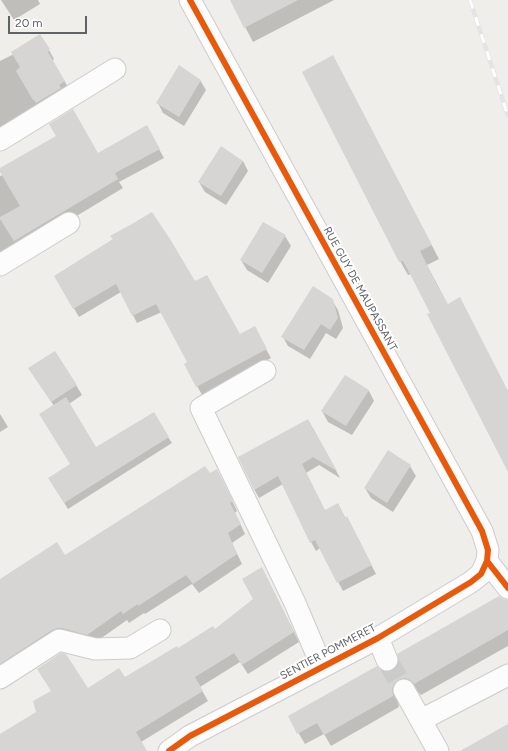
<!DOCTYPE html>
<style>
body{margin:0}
#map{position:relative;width:508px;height:751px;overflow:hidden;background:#efeeea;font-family:Figtree,sans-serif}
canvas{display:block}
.scale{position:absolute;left:8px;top:16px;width:79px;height:18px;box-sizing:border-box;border:2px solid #5f6368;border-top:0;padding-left:5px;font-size:12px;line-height:14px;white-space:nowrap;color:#5f6368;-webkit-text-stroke:3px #fff;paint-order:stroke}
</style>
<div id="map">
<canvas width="508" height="751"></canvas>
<div class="scale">20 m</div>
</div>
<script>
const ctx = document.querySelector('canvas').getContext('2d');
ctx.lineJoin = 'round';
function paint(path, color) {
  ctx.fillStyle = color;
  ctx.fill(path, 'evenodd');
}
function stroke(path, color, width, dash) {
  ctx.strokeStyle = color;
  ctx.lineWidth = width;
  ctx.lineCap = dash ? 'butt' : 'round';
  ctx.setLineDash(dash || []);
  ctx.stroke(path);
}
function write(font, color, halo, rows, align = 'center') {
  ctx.font = font + ' Figtree,sans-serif';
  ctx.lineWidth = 4;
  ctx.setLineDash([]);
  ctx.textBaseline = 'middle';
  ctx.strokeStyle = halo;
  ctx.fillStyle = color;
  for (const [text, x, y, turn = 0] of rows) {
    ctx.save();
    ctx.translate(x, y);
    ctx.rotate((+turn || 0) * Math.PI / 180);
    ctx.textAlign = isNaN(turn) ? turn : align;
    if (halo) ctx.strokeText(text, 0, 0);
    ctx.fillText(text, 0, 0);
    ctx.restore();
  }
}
const shadow = new Path2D(`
 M1,0H38L40,4L14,20Z
 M231,0H334L253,42Z
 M49,50L54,59L52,61L70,90L0,131V61L14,54Z
 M340,70L439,259L427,265L448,305L508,391V470L411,274L408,275L400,261Z
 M200,80L206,90L184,126L163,113L158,103Z
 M146,126L164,158L119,182L123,188L0,262V176L3,175L0,170L98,154Z
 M243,161L248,171L226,205L205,192L199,182Z
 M285,236L291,246L268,283L247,270L241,260Z
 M55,276L195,283L239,335L254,328L271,358L202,395L185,364L189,362L162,312L137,323L121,292L79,317Z
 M332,300L338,310L343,328L336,339L326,333L310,359L288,346L283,337Z
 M36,378L76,385L82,395L69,404L95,449L168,437L172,443L68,509L53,484L71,464L54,406Z
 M369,391L374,401L352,435L328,422L322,411Z
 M0,414L8,427L0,432Z
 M313,428L340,478L319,465L306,473L325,511L338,504L346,519L351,526L376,574L343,591L320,548L316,551L311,542L283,484L259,498L254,489Z
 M410,466L416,476L393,512L371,498L365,488Z
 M209,475L222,480L237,511L235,513L245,534L232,543L242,564L199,593L192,584L145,614L144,613L129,623L127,620L93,644L68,638L0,677V580L65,556Z
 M267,578L299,642L248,674L240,662L200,687L208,701L141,742L146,751H0V735L87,690L125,678L178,649L215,631L255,599Z
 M503,600L508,601V646L421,695L417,691L412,689L400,696L398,702L399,707L331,746L324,734L305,744L289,717L379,671L385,673L392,672Z`);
const building = new Path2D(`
 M230,0H298L244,28Z
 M40,34L50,49L48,52L65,81L59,85L61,88L36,103L34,100H33L16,71L20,67L11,52Z
 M333,55L432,245L420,251L437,285L448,304L460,297L508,391V472L427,314L430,313L411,276L403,261L399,262L302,72Z
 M179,65L201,80L179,117L156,103Z
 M73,109L98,153L147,125L160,149L115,173L118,179L14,241L0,219V217L20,206L0,172V168L56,136L49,124Z
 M221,146L243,161L221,196L198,182Z
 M152,212L170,239L195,281L207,275L240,334L255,326L267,349L196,387L184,364L187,362L156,304L132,316L116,284L73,309L54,276L113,239L110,236L130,225L132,224Z
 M263,222L286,235L262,273L240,260Z
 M313,286L333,299L338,318L330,330L321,324L304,350L281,337Z
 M55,351L77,385L51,402L28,368Z
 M345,375L369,390L346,426L321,411Z
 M66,397L96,447L154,412L169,437L64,503L48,478L70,464L39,414Z
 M308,419L337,471L313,457L302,464L325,510L338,503L345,518L347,516L372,565L337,583L315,540L310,543L278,476L254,490L238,457Z
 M388,450L411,465L387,503L364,488Z
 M205,466L210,473L217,469L233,501L230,503L241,524L228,533L237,554L193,584L186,575L138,606V604L123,614L121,611L87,635L62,628H57L52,630L0,664V579L57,542L65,555Z
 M262,567L294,632L242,665L234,653L195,677L203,691L136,732L147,751H0V734L36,712L33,701L51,691L37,669L61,653L66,654L88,688L119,668L125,677L177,646L178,648L213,626L215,629L253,599L242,579Z
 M499,596L503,599L508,600V630L414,684L410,680L405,678L398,680L394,684L392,689L393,696L324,735L317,723L297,734L288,716L377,666L380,670L385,672L392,671L397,667L399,662L397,654Z
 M508,724V751H460Z`);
const minorTunnel = new Path2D(`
 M387,660L404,690`);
const minor = new Path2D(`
 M190,0L482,531L488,550L487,561L508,588
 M0,140L115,69
 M0,265L69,223
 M265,371L201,408L295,603L322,667
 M378,638L387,660
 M0,678L59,640L95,649L130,648L160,630
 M404,690L438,751
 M421,720L508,675
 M169,751L190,736L378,638L471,582L481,574L487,561`);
const rail = new Path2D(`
 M470,0L508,116`);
const cycleway = new Path2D(`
 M190,0L482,531L488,550L487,561L508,588
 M169,751L190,736L378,638L471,582L481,574L487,561`);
const streetNames = [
 ["RUE GUY DE MAUPASSANT",360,289,61],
 ["SENTIER POMMERET",328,652,-28]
];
paint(shadow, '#0003');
paint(building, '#d6d5d3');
stroke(minorTunnel, '#cbcbca', 21, [21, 10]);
stroke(minor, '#cbcccc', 23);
stroke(minor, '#fdfcfc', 21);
stroke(rail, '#e4e4e4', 4.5);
stroke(rail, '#fff', 3, [9]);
stroke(cycleway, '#e8590c', 6);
write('11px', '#5f6368', '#fff', streetNames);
</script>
